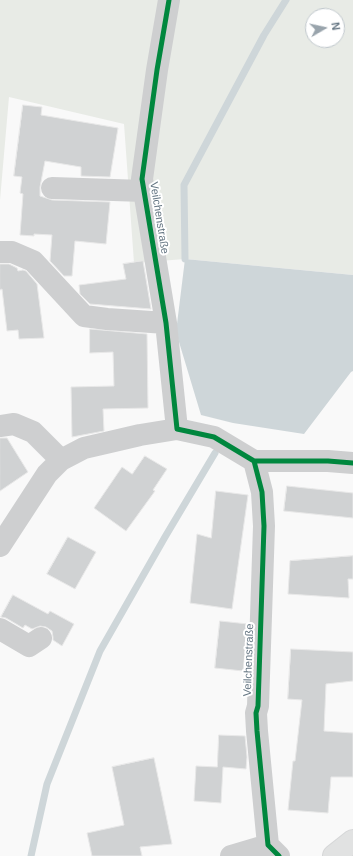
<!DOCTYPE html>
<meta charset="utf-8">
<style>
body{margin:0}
#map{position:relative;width:353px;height:856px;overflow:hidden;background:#f9f9f9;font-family:Arial,sans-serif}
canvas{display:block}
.north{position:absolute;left:305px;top:8px;width:40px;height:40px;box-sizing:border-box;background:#fff;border:1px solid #c1c8cd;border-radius:50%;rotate:81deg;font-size:11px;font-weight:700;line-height:16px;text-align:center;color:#657683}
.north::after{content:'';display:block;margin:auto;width:14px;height:18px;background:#99a4ac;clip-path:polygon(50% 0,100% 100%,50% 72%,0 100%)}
</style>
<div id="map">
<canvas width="353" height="856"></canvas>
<div class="north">N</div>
</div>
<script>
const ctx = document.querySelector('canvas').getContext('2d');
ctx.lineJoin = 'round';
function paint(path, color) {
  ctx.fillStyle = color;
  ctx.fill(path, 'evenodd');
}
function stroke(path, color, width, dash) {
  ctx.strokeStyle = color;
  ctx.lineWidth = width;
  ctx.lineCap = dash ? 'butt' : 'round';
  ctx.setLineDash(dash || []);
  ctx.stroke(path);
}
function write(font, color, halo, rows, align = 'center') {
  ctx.font = font + ' Arial,sans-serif';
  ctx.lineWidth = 4;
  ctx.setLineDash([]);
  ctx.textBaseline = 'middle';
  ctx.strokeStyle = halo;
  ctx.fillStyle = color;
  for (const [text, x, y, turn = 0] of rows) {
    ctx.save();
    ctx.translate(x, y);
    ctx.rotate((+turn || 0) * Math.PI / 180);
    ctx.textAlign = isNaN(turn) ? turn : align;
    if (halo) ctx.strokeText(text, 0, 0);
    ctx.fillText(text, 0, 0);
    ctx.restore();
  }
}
const green = new Path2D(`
 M0,0H353V275L185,259L134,263L124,124L9,97L0,200ZM313,16H337V40H313Z`);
const water = new Path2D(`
 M185,259L353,275V371L351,372L304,434L233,423L201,415L176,332Z`);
const stream = new Path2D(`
 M185,259L184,185L264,35L286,0
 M31,856L47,784L100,651L165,537L215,453`);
const building = new Path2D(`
 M23,105L42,107L41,115L118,128L110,177L81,176V167L45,161L40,187V196L52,200L110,202L106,244L75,241L72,276H64L50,261L52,235L34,234V236L20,235L23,194L20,193L22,177L14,176Z
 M143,261L151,309L90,304L80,294L79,285L126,279L123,264Z
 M0,264H9L17,268L18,271L23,270L26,271L37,284L44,338L19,339L18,330L7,331L2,289L0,290Z
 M90,329L147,334L148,408L103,409L104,431L72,437L71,387L114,386L113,352L90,353Z
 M0,438H7L28,472L0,491Z
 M145,456L167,469L153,490L155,491L126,531L94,508L122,467L132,474Z
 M287,486L353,493V518L284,511Z
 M216,491L248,495L232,609L190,603L197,534L211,538Z
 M68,537L96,552L75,589L47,574Z
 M353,556V579H348L349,598L288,594L290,561Z
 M13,595L48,614L50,611L74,624L62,646L53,640V637L52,631L46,627L40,626L32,629L25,625L23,628L6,618L1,617Z
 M220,621L248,624L243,671L215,668Z
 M291,649L353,652V681L326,684L324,731L353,733V777H331L328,813L288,810L293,761H295L302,700L288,699Z
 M219,735L245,736L247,757L246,769L223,767L221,803L194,801L196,766L217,767Z
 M154,758L172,844L140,847L142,856H92L87,833L124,825L112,767Z`);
const minor = new Path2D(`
 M169,0L157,70L142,179L166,323L177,429
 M52,188L144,191
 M0,252H12L33,261L84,316L107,319L166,323
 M0,426L14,424L33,432L61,460
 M254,461L262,492L264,526L258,706L256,713L257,731L268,845L279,856
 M0,546L47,474L61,460L84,448L110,442L140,435L177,429L214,437L254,461H328L353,463
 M0,629L29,646L41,638
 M231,856L268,845`);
const major = new Path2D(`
 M334,856L353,841`);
const cycleway = new Path2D(`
 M169,0L157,70L142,179L166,323L177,429L214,437L254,461H328L353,463
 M254,461L262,492L264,526L258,706L256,713L257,731L268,845L279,856`);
const streetNames = [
 ["Veilchenstraße",159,218,81],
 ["Veilchenstraße",249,660,-88]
];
paint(green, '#e8ebe6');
paint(water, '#ced6d9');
stroke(stream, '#ced6d9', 7);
paint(building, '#d0d2d3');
stroke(building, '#e8e8e8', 1);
stroke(major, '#d5d6d7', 24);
stroke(minor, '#cecfd0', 22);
stroke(major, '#e1e2e2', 22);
stroke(cycleway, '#00873e', 5);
write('11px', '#657683', '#fff', streetNames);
</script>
